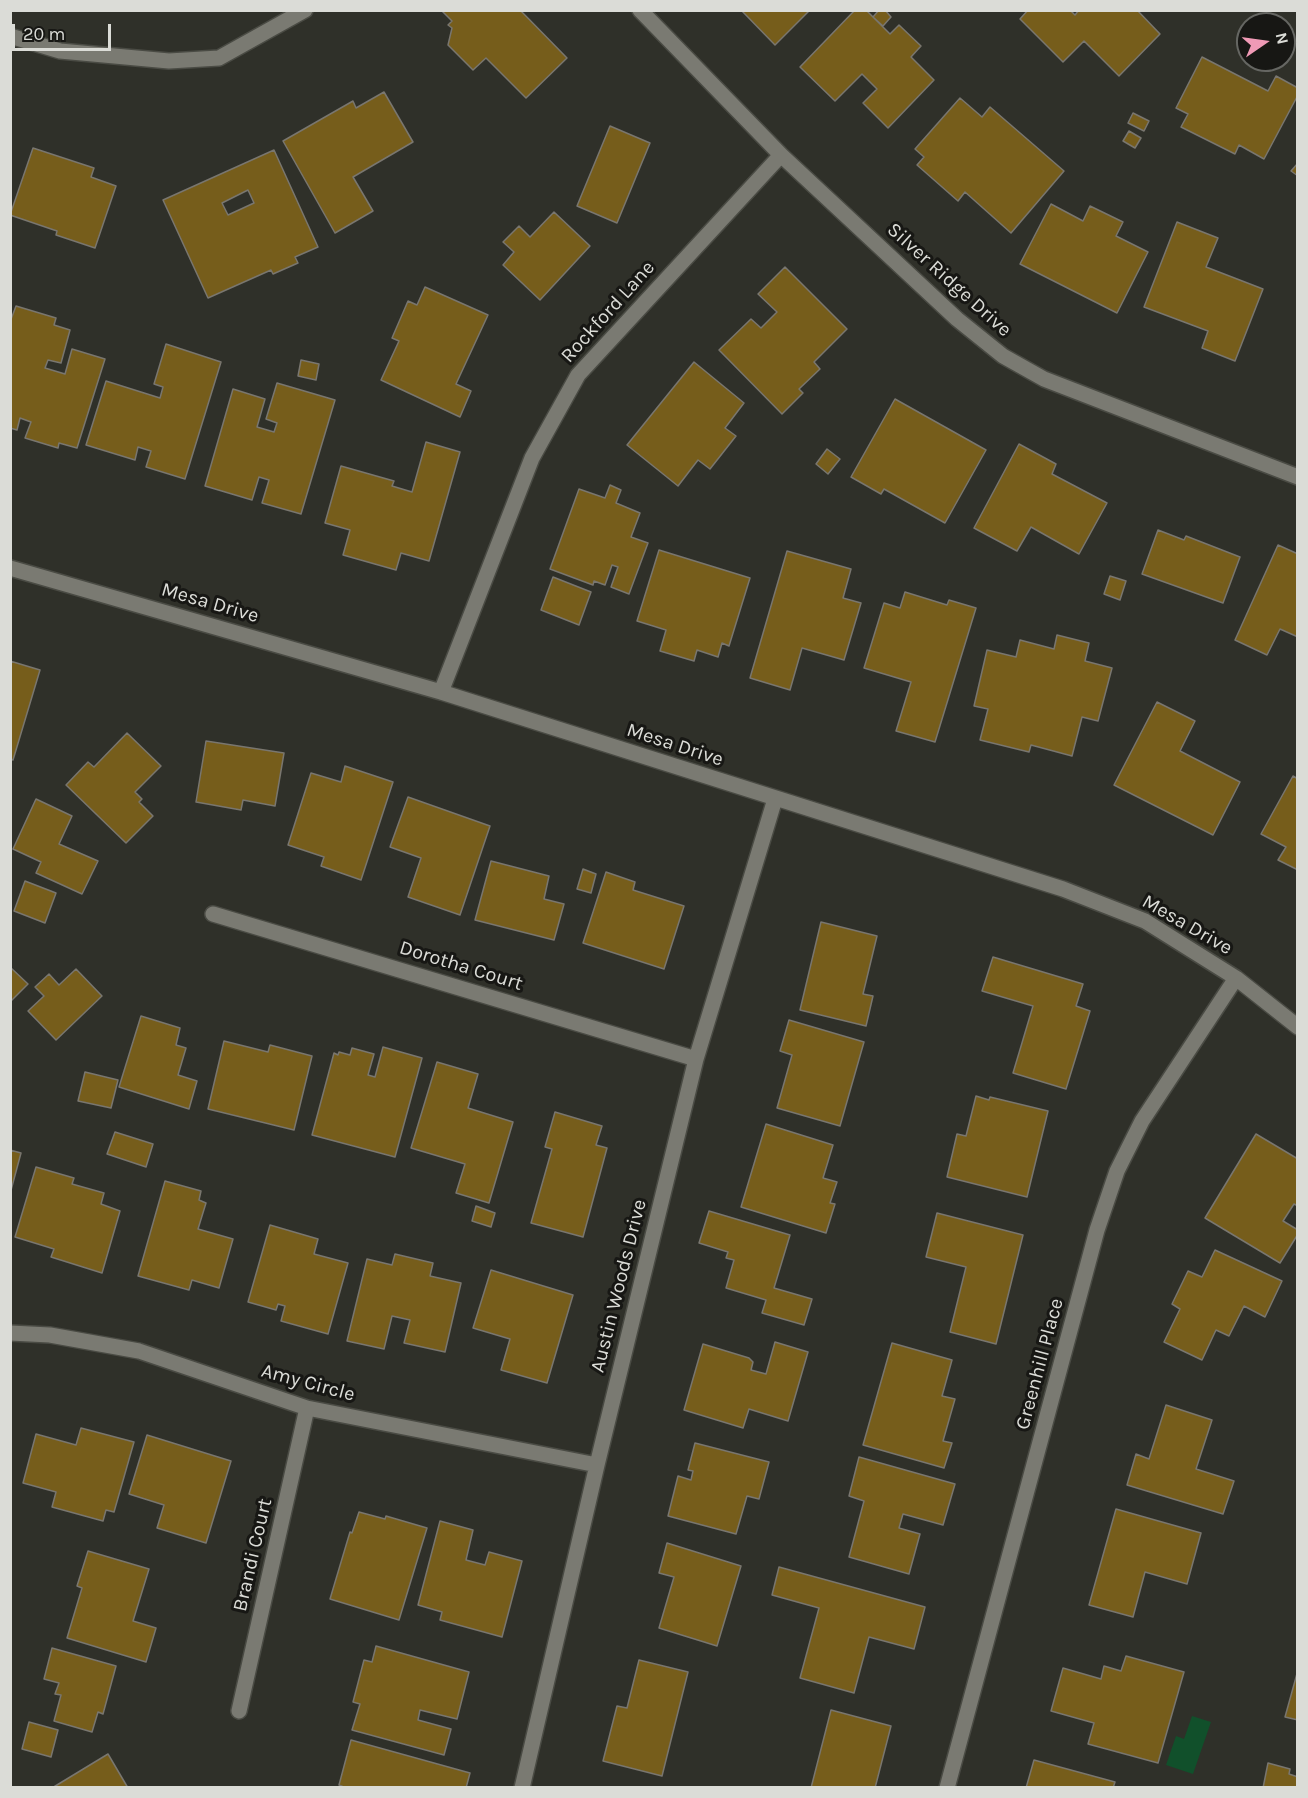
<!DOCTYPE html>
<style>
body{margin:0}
#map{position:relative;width:1308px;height:1798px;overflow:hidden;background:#2f3029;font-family:Karla,sans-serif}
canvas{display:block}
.frame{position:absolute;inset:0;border:12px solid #dbdcd7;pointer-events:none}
.north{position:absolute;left:1236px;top:12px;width:60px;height:60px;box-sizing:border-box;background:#171714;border:2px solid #656662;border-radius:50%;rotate:77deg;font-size:16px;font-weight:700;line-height:24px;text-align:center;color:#dbdcd7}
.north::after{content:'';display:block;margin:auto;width:21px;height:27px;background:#f09ab6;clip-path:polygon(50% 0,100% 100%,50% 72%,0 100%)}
.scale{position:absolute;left:12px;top:24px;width:99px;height:27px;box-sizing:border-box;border:3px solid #dbdcd7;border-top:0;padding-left:8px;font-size:18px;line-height:21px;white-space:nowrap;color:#dbdcd7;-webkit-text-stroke:4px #171714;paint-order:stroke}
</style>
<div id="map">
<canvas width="1308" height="1798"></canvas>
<div class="frame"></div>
<div class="north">N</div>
<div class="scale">20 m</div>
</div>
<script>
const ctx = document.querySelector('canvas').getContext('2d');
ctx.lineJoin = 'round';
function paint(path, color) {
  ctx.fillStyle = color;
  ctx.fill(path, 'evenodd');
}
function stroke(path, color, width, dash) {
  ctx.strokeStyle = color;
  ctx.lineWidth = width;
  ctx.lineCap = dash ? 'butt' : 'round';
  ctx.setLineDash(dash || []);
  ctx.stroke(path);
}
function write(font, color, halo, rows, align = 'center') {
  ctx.font = font + ' Karla,sans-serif';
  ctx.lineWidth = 6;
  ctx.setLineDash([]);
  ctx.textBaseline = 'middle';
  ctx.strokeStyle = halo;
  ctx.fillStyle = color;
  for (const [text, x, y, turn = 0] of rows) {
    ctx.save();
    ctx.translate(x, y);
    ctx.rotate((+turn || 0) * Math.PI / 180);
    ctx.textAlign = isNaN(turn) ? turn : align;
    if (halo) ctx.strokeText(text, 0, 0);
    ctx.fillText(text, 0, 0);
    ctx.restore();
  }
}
const water = new Path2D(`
 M1192,1716L1211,1722L1193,1774L1166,1765L1176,1736L1184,1739Z`);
const building = new Path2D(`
 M441,10H520L567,58L526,98L486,58L473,70L448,45L452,28L448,25L452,21Z
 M741,10H810L775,45Z
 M855,10H866L890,34L899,25L921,46L911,57L934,80L888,128L863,103L877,89L862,74L835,101L800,67Z
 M879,10H885L891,17L883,26L873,17Z
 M1028,10H1070L1075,15L1079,10H1137L1160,34L1119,76L1084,41L1063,62L1020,19Z
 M1202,57L1268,91L1276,76L1298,88V95L1264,159L1239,145L1235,154L1181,127L1188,114L1176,108Z
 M384,92L413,142L353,177L373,211L335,233L283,141L353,101L356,108Z
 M960,98L982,117L990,107L1064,171L1011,233L965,192L958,201L917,165L924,157L915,149Z
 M1133,113L1149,121L1144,131L1128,123Z
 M610,126L650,143L617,223L577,206Z
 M1129,131L1141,138L1135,148L1123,141Z
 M33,148L94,168L91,177L116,186L95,248L56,235L57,231L10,215Z
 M274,150L318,247L295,257L298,263L273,274L271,270L208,298L163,200ZM248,190L254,203L228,215L222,203Z
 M1298,163V176L1291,171Z
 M1051,204L1083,221L1090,206L1123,222L1116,236L1148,252L1117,313L1020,264Z
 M554,212L590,246L540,300L503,265L514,252L503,242L519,226L530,237Z
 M1177,222L1218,238L1206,267L1263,289L1235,361L1202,348L1208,331L1144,307Z
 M785,267L847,329L814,362L820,369L799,389L803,393L782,414L719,350L751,319L761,328L777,312L758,294Z
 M425,287L488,315L456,384L471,391L460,417L381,380L399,341L392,338L408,301L417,305Z
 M16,306L56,318L54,325L70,330L61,363L48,360L45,368L65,374L72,349L105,359L77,448L59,443L58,448L25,438L31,422L20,418L17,430L10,428V322Z
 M166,344L221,362L185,479L146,467L151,451L138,447L135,460L86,445L106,381L160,398L163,387L154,384Z
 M301,360L319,364L316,380L298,376Z
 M694,362L744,403L725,428L736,436L710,469L698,460L678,486L627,445Z
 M277,383L335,400L301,514L262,503L269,480L259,477L252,500L205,486L233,389L265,399L257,427L274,432L277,423L266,419Z
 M895,399L986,450L945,523L884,489L881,494L851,477Z
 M426,442L460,452L429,561L401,553L396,570L343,555L350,530L325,523L341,466L394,481L392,486L412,492Z
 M1019,444L1056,464L1052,474L1107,503L1079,554L1031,527L1017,551L974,528Z
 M827,449L840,459L828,474L816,464Z
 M610,485L621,490L616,503L640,513L631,537L648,543L629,594L611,587L618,567L612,565L605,585L594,581L593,585L550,569L579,489L605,498Z
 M1158,530L1184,540L1186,536L1240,557L1223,603L1142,574Z
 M1278,545L1298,554V637L1280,629L1267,655L1235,640Z
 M659,550L750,578L729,646L722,643L718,657L697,650L694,661L660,651L666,630L637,621Z
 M787,551L851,569L843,598L861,603L844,660L802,648L790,690L750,678Z
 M1110,576L1126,581L1120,600L1104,594Z
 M553,577L591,592L579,625L541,610Z
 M905,592L947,605L949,600L976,608L935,742L896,731L911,682L864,668L884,603L900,608Z
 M1057,635L1089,643L1085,661L1112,668L1098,721L1082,717L1072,756L1031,745L1029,752L980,740L988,709L974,706L987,650L1016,657L1020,640L1054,649Z
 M10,661L40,670L13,760L10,759Z
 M1157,702L1195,721L1180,751L1240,782L1213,835L1114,785Z
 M127,733L161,766L135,792L142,799L139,802L153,816L126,843L66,785L88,762L94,767Z
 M206,741L284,753L275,806L243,800L241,810L196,802Z
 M345,766L393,782L361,880L321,866L324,857L288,845L311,773L341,782Z
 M1293,776L1298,779V870L1278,860L1286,847L1261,834Z
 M408,797L490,826L460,915L408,897L421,858L390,847Z
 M36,799L72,816L59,844L98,861L82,894L36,873L41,862L13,849Z
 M491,861L549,876L544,899L564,904L554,940L475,920Z
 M583,869L596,874L591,893L577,889Z
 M606,872L635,882L633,890L684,906L664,969L583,943Z
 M25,881L56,893L45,923L14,911Z
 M821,922L877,936L863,994L873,996L866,1026L800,1010Z
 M993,957L1083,984L1076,1006L1090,1011L1066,1089L1013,1073L1033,1006L982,991Z
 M10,967L28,984L10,1002Z
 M76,969L102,996L56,1040L28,1011L44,996L35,987L49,974L59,985Z
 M141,1016L180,1028L176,1045L186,1048L178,1075L197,1081L189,1109L119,1087Z
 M789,1020L864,1042L840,1126L777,1108L792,1055L780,1051Z
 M224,1041L268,1052L270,1045L312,1056L294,1130L208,1109Z
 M383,1047L422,1058L395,1157L312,1135L334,1053L338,1055L339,1052L350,1055L352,1048L374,1054L368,1075L375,1077Z
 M437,1062L478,1074L468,1108L513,1122L489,1203L456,1193L465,1164L411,1148Z
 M85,1072L118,1080L111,1108L78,1101Z
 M976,1096L989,1100L990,1097L1048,1111L1027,1197L947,1177L957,1134L966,1136Z
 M555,1112L602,1126L596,1145L607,1148L583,1237L531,1223L552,1149L545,1147Z
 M766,1124L833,1145L823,1178L837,1182L830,1203L835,1204L826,1233L741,1207Z
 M115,1132L153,1144L146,1167L107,1154Z
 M1256,1134L1298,1159V1206L1294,1204L1283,1221L1298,1230V1234L1280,1263L1205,1218Z
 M10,1150L21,1153L10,1194Z
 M36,1167L74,1178L72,1184L104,1193L101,1204L120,1211L102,1273L51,1257L54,1249L15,1237Z
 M165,1181L201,1191L199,1200L206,1203L198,1229L233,1239L219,1288L192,1280L189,1290L138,1276Z
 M476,1206L495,1213L491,1227L472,1221Z
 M709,1211L790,1235L774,1288L812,1299L804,1325L762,1313L766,1300L726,1288L734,1260L726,1258L728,1252L699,1243Z
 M937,1213L1023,1235L996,1344L950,1332L966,1267L926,1257Z
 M270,1225L318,1239L314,1254L348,1263L328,1334L281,1321L285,1306L278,1304L276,1310L248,1302Z
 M1215,1250L1282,1281L1265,1317L1244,1306L1229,1336L1216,1330L1202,1360L1164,1342L1180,1309L1172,1304L1188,1271L1202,1277Z
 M395,1254L433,1263L430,1276L461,1283L445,1352L404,1343L410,1320L392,1316L384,1349L347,1341L367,1259L392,1265Z
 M491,1270L573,1295L547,1383L501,1370L510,1339L473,1328Z
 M775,1342L808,1352L788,1421L749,1409L743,1428L684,1410L703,1344L749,1358L753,1362L751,1370L766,1374Z
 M892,1343L952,1360L942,1396L955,1399L943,1441L952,1443L944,1468L863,1445Z
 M1166,1405L1212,1420L1196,1469L1234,1481L1223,1514L1127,1485L1136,1454L1149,1459Z
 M81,1428L134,1442L114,1512L106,1510L103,1521L52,1507L56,1492L23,1483L36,1434L76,1445Z
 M147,1435L231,1461L206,1543L157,1528L164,1505L129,1494Z
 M695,1443L769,1462L759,1499L747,1496L736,1534L668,1516L678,1476L691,1480L693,1471L688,1470Z
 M859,1457L955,1484L943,1525L903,1514L899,1528L920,1534L909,1574L849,1557L864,1501L849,1496Z
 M1116,1509L1201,1533L1187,1584L1145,1572L1133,1617L1089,1605Z
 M359,1512L385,1519L386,1516L427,1528L399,1620L330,1599L350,1532L352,1533Z
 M440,1521L473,1530L466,1560L485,1565L489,1552L522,1561L502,1637L440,1620L442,1612L418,1605Z
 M667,1543L741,1566L717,1646L659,1628L674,1577L659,1573Z
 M88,1551L149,1569L133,1621L156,1628L146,1662L67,1638L82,1588L77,1586Z
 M779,1567L925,1607L914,1649L869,1637L854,1693L800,1678L819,1608L772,1595Z
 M376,1646L469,1672L457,1719L420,1710L418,1720L451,1729L444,1755L352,1730L360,1704L353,1702L364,1660L372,1662Z
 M52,1648L116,1666L103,1714L98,1712L92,1732L54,1721L61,1695L55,1694L59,1683L44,1679Z
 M1126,1656L1184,1672L1158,1763L1088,1744L1094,1723L1051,1711L1063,1668L1101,1679L1104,1666L1121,1671Z
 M639,1660L688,1672L662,1776L603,1761L617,1706L627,1708Z
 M1298,1670V1720L1285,1717Z
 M831,1710L891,1726L875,1788H811Z
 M29,1722L58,1730L51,1757L22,1749Z
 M351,1740L470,1773L466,1788H346L339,1785Z
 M108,1754L128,1788H52Z
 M1034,1760L1115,1782L1113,1788H1026Z
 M1268,1763L1290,1769L1289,1774L1298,1777V1788H1263Z`);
const minor = new Path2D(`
 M640,10L781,155L957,319L1003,356L1044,379L1298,477
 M10,36L60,51L169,61L219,58L305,10
 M10,568L441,692L1063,889L1145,921L1236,978L1298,1027
 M441,692L532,458L578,375L781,155
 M213,914L696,1059
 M10,1333L50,1335L139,1351L307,1408L597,1465
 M239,1711L307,1408
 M522,1788L597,1465L696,1059L775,799
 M947,1788L1097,1230L1117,1171L1142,1121L1236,978`);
const streetNames = [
 ["Silver Ridge Drive",949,280,42],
 ["Rockford Lane",608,312,-48],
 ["Mesa Drive",210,603,16],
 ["Mesa Drive",675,745,18],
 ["Mesa Drive",1187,925,30],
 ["Dorotha Court",461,966,17],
 ["Austin Woods Drive",619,1286,-76],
 ["Greenhill Place",1040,1364,-75],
 ["Amy Circle",308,1383,15],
 ["Brandi Court",253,1555,-77]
];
paint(water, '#11502b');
paint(building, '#765d1b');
stroke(building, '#79766f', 1.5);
stroke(minor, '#4a4b44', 18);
stroke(minor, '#7a7a72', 15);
write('20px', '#dbdcd7', '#171714', streetNames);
</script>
